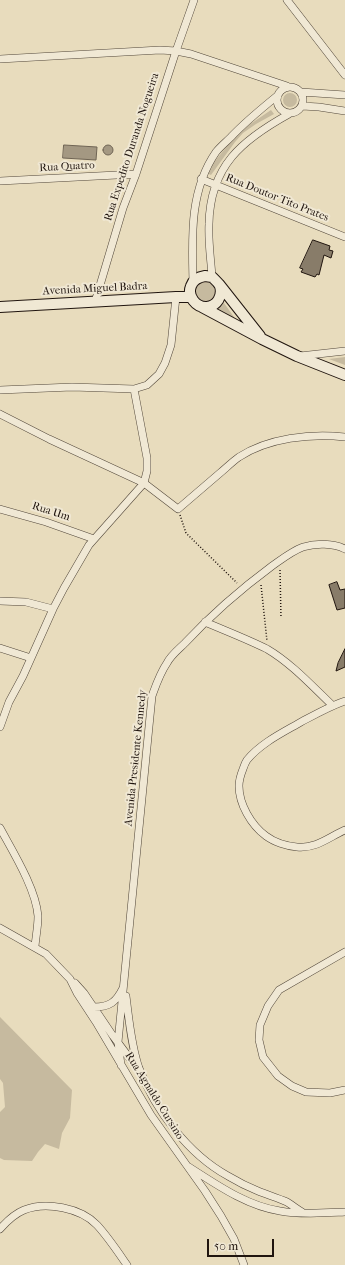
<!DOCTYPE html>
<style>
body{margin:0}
#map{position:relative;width:345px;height:1265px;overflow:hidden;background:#e8dcbd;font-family:"IM FELL French Canon",serif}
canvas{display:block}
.scale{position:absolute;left:207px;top:1239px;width:67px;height:18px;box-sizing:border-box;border:2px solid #20150f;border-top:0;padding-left:5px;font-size:12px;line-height:14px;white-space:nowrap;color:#20150f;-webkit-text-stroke:3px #f0e8d4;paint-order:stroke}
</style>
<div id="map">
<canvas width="345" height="1265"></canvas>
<div class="scale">50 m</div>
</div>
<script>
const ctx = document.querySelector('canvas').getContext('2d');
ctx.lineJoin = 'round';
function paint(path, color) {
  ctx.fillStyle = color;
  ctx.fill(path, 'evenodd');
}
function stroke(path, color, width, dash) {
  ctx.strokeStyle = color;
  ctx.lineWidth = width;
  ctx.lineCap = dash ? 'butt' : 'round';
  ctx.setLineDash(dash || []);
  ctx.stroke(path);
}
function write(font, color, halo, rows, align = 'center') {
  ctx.font = font + ' "IM FELL French Canon",serif';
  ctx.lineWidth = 4;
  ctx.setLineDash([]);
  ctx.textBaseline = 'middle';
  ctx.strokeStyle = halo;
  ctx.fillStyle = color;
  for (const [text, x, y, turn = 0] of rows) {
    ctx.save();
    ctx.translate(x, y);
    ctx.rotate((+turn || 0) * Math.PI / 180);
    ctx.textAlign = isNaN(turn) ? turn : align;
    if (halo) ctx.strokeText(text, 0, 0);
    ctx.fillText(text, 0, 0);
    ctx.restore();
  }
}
const green = new Path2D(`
 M283 100a7 7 0 1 1 14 0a7 7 0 1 1-14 0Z
 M271,110L274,114L256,124L243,133L235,142L211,175L207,173L213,163L240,131Z
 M195 292a10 10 0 1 1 20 0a10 10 0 1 1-20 0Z
 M224,303L239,324L216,310Z
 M345,357V365L329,359Z
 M0,1017L72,1090L70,1118L62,1133L59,1149L45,1144L38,1152L32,1161L4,1160L0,1158V1112L5,1107L3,1083L0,1079Z`);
const water = new Path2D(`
 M103 150a5 5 0 1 1 10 0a5 5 0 1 1-10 0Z
 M64,145L97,147L96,160L63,158Z`);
const building = new Path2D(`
 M313,240L330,246L329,250L333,251L331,258L324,255L319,275L317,274L315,277L301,272L303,269L300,268Z
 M337,582L340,590L345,589V608L337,610L329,585Z
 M345,649V667L336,671L338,663Z`);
const path = new Path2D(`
 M180,515L186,533L237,583
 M280,570L281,618
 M261,585L267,641`);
const street = new Path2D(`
 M287,0L345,75
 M0,59L160,50L176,51L191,54L287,86
 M277 100a13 13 0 1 1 26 0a13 13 0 1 1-26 0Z
 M301,92L345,95
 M302,106L319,107L345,111
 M201,179L345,237
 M0,181L136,174
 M212,277C211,260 208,242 209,224C210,166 242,140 289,114
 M193,283C192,238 189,191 216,152C220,147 226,142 231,137C245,122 261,109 277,96
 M95,302L123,208L136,174L176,51L194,0
 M300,356L345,351
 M0,390L72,387L134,389L147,385L159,374L165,363L171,345L176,297
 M0,414L49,439L144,483L178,509C192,497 206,485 220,473C226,468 232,462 239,457C268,438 311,433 345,437
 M0,509L46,522L94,539
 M0,601L26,602L53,609
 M205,622C226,631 247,639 267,649C291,663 312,686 332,705
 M0,648L31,658
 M345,701C330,706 316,714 301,722C282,733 261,743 247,760C245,763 244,766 243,769C241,774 239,780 239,786C239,804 251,825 266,836C274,842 287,846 297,847C316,849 329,837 345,830
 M0,727L9,702L23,676L53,609L64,588L89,545L144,483L147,471V458L134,389
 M0,828C13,852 36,889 38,916C38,926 36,936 35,946
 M0,928L46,954L70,979L77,993L96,1022L151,1115L205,1191L221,1216L234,1239L244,1265
 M345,952L279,990L268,1006L260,1025L259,1040L263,1057L278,1076L292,1086L306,1092L330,1093L345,1090
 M75,983L84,993L113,1036L137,1068
 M126,996C129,1019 131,1045 139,1068C155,1110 188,1154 228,1176C238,1182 248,1187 258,1191C268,1195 278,1198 287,1202C292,1205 297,1209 302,1212
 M94,1007C110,1007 116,1002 123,988
 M121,1065L118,1042L152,696C156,685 160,673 167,663C171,655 179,649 185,643C212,614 241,589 272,566C282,559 292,551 303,547C316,543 333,543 345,549
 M189,1167C217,1185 247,1206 280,1211C300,1215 325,1213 345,1212
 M0,1229C7,1221 14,1214 24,1210C46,1201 81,1208 97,1225C108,1237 118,1252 127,1265`);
const secondary = new Path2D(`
 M205,276L212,277C215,280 218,282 220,286C223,296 217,306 207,307C196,308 187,296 191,286C193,280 199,277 205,276Z
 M219,284L260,336
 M0,307L176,297H191
 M202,307L262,339L297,356L345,375`);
const streetNames = [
 ["Rua Expedito Duranda Nogueira",132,147,-72],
 ["Rua Quatro",67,167,-3],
 ["Rua Doutor Tito Prates",277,198,22],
 ["Avenida Miguel Badra",95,289,-3],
 ["Rua Um",51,512,18],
 ["Avenida Presidente Kennedy",136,758,-84],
 ["Rua Agnaldo Cursino",154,1096,58]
];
paint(green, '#c6ba9f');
paint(water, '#a49882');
stroke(water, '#6f6454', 1);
paint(building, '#887c69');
stroke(building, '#20150f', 1);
stroke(street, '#52473a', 8);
stroke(secondary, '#20150f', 12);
stroke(path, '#20150f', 1.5, [1, 2]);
stroke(street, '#f0e8d4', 7);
stroke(secondary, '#f0e8d4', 10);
write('11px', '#20150f', '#f0e8d4', streetNames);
</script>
